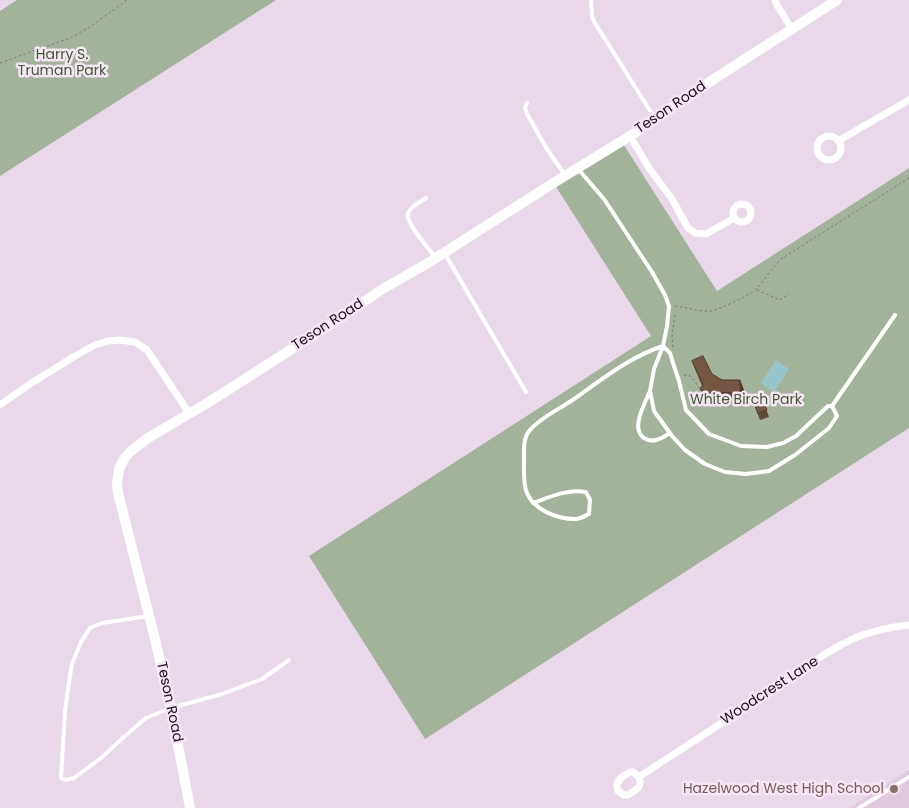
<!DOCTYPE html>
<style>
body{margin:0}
canvas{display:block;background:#e8d8e9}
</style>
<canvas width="909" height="808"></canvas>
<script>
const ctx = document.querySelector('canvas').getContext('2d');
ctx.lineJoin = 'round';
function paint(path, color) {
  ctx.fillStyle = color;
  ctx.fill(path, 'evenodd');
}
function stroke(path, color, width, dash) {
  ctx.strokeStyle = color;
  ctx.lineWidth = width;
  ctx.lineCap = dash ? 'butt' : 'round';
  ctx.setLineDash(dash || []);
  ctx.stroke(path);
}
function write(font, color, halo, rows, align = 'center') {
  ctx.font = font + ' Poppins,sans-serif';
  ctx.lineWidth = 5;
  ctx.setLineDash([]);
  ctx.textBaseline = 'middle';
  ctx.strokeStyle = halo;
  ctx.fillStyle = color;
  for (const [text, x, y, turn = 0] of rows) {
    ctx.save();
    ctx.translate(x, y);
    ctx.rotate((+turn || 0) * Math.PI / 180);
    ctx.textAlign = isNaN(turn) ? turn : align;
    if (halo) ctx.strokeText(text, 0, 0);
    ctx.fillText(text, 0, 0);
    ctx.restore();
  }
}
const built = new Path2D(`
 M909,770V808H850Z`);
const green = new Path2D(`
 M17,0H276L0,176V11Z
 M622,142L717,291L909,168V428L425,739L309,556L651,336L555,185Z`);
const water = new Path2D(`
 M776,360L789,369L774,392L761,383Z`);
const path = new Path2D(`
 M0,63L70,38L90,27L127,0
 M757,290L780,300L789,294
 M675,306C686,307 699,312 710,311C719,310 750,295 756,289C765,280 771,269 781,259L909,178
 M673,347L672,337L675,314
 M684,375L691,376L700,389`);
const lane = new Path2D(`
 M591,0L592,17L595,23L654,117
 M527,103L525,108L527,114L547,149L565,175
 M426,198C420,202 411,206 408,213C405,223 430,250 436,258
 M445,254L526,392
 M650,391C645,403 630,429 644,438C653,444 662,438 670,433
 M832,406L895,315
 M533,503C550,497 567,489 586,492L590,500L589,514C585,516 580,519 575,519C557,519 534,510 527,493C523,485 524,468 524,459C524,450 523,437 530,430C539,419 559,409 571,401C600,381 629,357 663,346L670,353L673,363L679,381L686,410L709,434L741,446L767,447L783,443L796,436L828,406H832L837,416L829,428L795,455L769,471L746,474L725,472L705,464L685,450L672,436L654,411L650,391L654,369L663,346L667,326L669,306L665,295L652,272L604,199L579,170
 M149,616L102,623L90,628L81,642L72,664L69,682L65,711L61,778L66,780L74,778L101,758L125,736L146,718L171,708L222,694L262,679L289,660
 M859,808L909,777`);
const street = new Path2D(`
 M775,0L777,5L792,29
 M630,136L649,168L672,199L688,228L695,233L706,234L734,218
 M817 148a12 12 0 1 1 24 0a12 12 0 1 1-24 0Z
 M838,141L909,100
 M733 213a9 9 0 1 1 18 0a9 9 0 1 1-18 0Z
 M0,405L30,384L75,356L95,345L108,341L120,340L135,342L147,350L189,413
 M630,772H633L639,777C643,787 636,790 628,795H624L618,791C614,782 622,776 630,772Z
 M639,777C682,749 724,721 767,694C797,674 825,651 857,637C873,631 892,627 909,625`);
const secondary = new Path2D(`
 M190,808L174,724L155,639L118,493L117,483L119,469L124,459L131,451L148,438L209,402L342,317L381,290L428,263L555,182L630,136L714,79L837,0`);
const wall = new Path2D(`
 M692,361L722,380H740L744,390L743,403L717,402L715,406L704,398L700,389L702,386Z
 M762,397L769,417L760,420L753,400Z`);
const shadedWall = new Path2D(`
 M740,380L744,390L743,403L740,393Z
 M714,392L717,402L715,406L711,396Z`);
const building = new Path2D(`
 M703,356L712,374L722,380H740V393L714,392L711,396L700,389L703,385L692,361Z
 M762,397L767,410L758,414L753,400Z`);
const markers = [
 [894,789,5,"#8d6e63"]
];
const parkNames = [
 ["Harry S.",62,55],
 ["Truman Park",62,71],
 ["White Birch Park",746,400]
];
const streetNames = [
 ["Teson Road",671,108,-34],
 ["Teson Road",328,325,-33],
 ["Woodcrest Lane",770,691,-33],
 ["Teson Road",169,702,78]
];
const educationNames = [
 ["Hazelwood West High School",884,789]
];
paint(built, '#dec9df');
paint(green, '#a3b29a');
paint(water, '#97c6ca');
stroke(path, '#7e747e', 1, [2.5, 2.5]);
stroke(lane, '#fff', 4);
stroke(street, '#fff', 7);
stroke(secondary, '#fff', 10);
paint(wall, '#634b39');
paint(shadedWall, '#503d2e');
paint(building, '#735742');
stroke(building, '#503d2e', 1);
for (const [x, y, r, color] of markers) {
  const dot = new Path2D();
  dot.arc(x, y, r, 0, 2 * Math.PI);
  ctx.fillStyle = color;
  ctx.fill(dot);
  stroke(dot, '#f6e5f6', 2);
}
write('14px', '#3f5c2d', '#f6e5f6', parkNames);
write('14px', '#171217', '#f6e5f6', streetNames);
write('14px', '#785e54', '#f6e5f6', educationNames, 'right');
</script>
